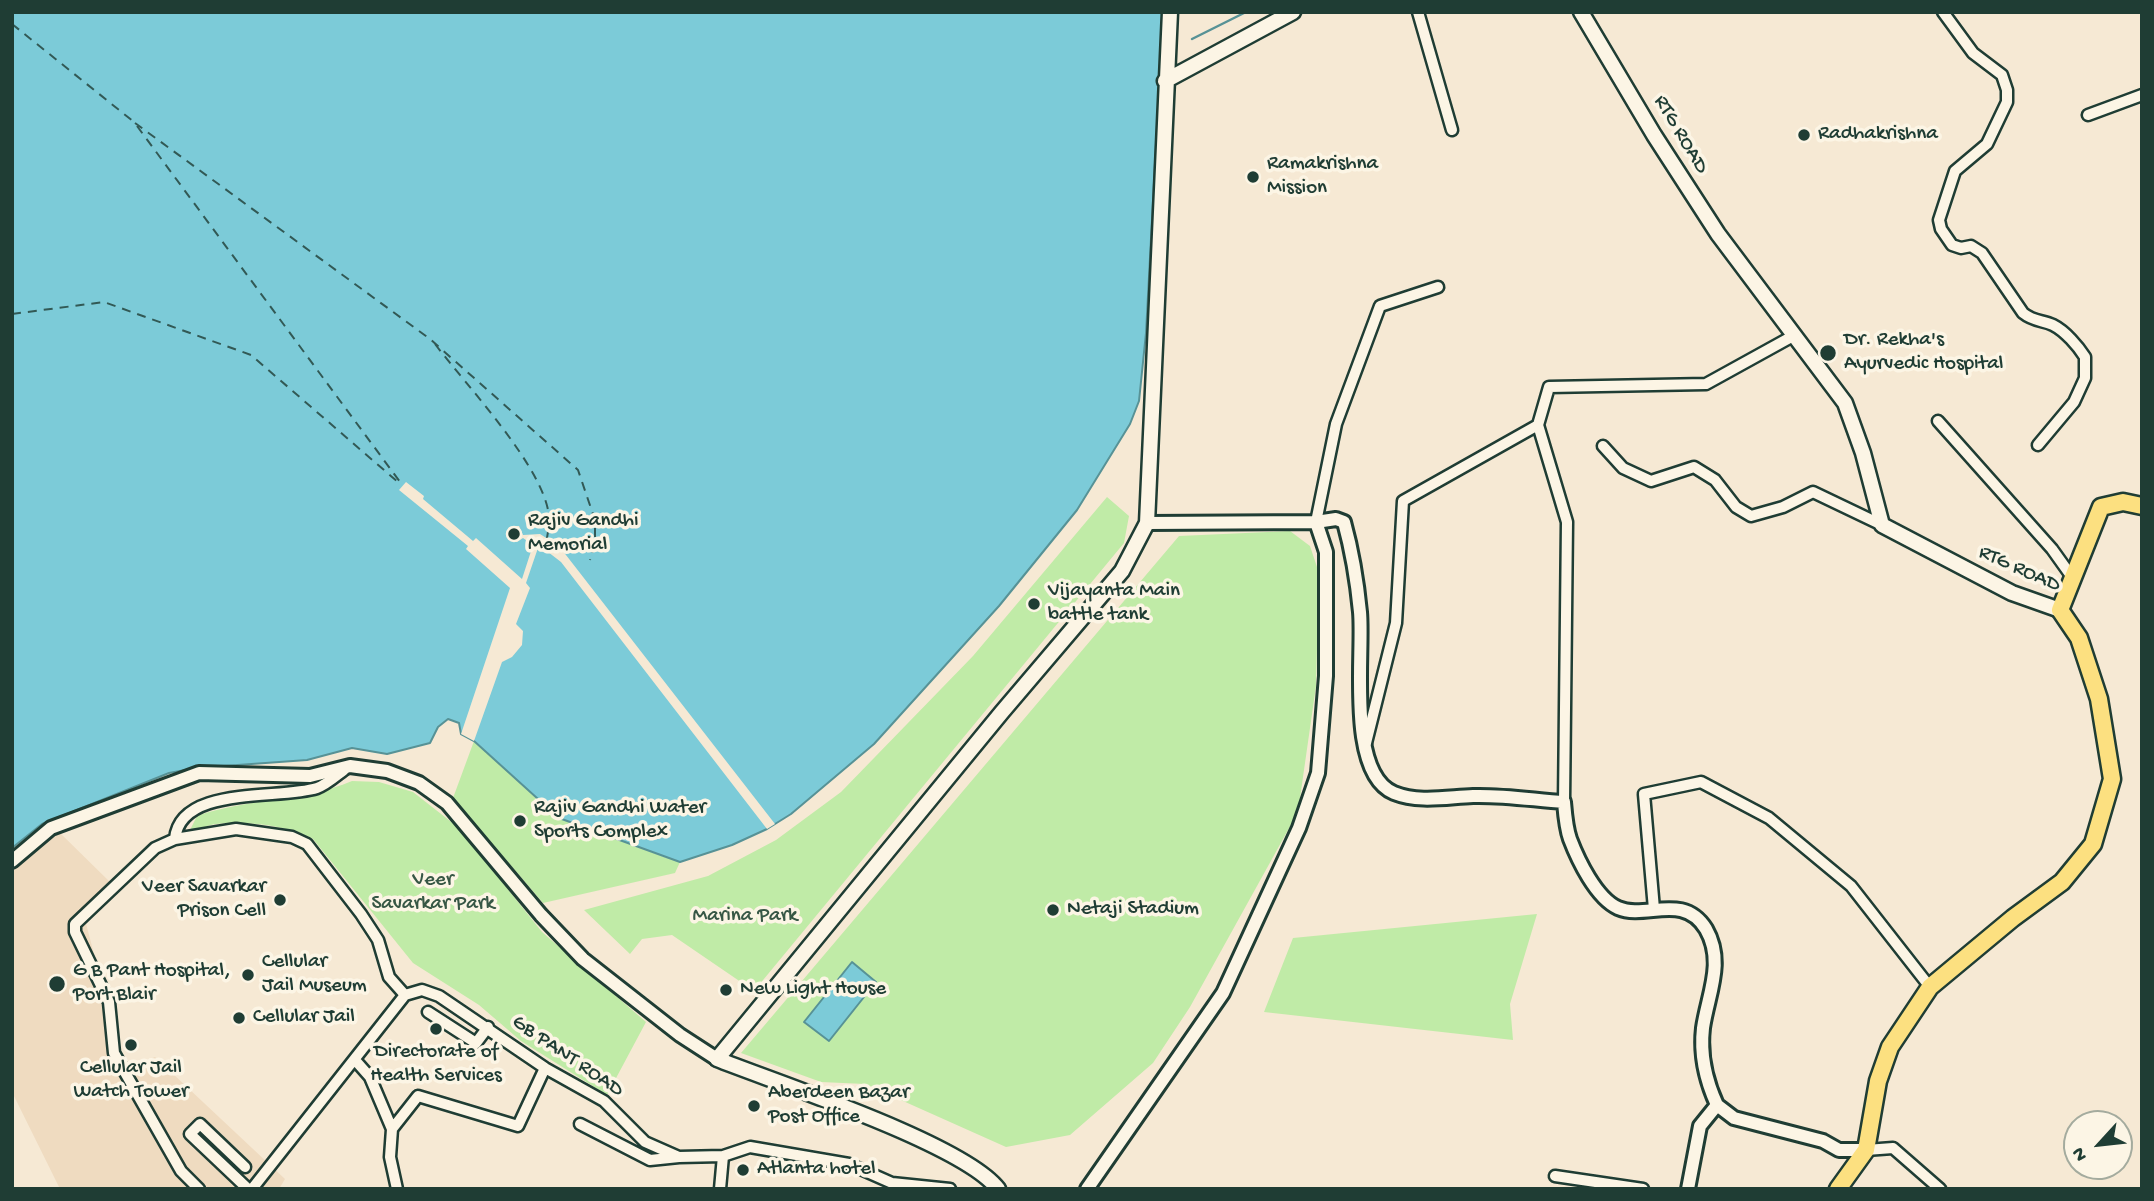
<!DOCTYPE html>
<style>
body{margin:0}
#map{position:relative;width:2154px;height:1201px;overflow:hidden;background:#f6e9d4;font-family:"Gochi Hand",sans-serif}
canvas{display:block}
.frame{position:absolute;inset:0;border:14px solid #1f3d34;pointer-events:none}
.north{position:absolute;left:2063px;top:1110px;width:70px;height:70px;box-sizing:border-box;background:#fcf5e5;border:2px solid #a4ab9e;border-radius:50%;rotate:243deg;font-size:19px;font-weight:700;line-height:28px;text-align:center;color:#1f3d34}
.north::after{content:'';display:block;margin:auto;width:24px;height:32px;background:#1f3d34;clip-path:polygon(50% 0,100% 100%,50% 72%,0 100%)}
</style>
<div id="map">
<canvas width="2154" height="1201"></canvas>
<div class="frame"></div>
<div class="north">N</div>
</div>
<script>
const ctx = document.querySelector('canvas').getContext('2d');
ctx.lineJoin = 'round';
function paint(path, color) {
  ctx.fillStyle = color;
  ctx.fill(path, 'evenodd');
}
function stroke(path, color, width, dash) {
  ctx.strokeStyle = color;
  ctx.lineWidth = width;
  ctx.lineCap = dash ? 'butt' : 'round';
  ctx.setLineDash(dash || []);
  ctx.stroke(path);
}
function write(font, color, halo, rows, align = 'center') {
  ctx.font = font + ' "Gochi Hand",sans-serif';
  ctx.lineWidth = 7;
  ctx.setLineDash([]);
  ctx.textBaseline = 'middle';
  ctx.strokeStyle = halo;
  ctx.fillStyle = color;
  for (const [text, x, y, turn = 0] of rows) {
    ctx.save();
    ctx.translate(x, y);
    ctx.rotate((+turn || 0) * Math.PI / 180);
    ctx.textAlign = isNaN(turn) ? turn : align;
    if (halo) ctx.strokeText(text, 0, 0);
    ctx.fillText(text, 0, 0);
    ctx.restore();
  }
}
const built = new Path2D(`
 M58,831L111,883L83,912L121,1057L130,1067L155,1057L285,1179L279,1189H60L12,1092V870Z`);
const green = new Path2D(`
 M1107,497L1129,516L1124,543L754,991L672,935L642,939L630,954L584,910L708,876L776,840L841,792L973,656Z
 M1290,531L1310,546L1319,573L1316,686L1298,812L1190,1007L1153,1063L1070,1135L1006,1147L865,1084L821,1082L741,1053L1179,536Z
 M474,741C534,793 603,838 680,862L675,873L543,903L453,798Z
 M352,781L379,782L413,792L459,828L542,932L646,1022L607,1095L521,1041L479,1005L413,963L313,839C284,825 249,821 216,824C207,825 199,831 190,830L197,816C247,798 302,802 352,781Z
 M1537,914L1510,1004L1513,1040L1264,1012L1293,938Z`);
const water = new Path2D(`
 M12,12H1163L1146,333L1139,401L1130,424L1077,510L999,606L874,744L791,814L767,829L732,845L680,862L559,818L474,741L461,734L459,723L448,719L438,727L430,743L387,754L352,748L307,760L196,768L169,773L42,824L12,848Z
 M852,962L876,982L829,1041L804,1022Z`);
const pier = new Path2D(`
 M406,482L424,496L423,499L473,541L476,538L522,579L533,545L523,538L517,542L509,540L506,535L509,527L519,526L523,535L540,534L559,546L775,824L767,829L561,562L539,545L526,583L530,588L516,624L523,631L522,645L512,657L502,662L474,741L461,734L510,588L466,549L468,546L399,490Z`);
const stream = new Path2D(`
 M1192,39L1246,12`);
const ferry = new Path2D(`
 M12,24L134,122
 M135,123L430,339L578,470L595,520V544L590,560
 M137,126L403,486
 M12,314L104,302L251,355L399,483
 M435,344C466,385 544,467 549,516C550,523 548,531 547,538`);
const minor = new Path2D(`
 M1418,12L1452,130
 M1943,12L1973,53L2002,75L2007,90V102L1987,144L1955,171L1939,220L1941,229L1952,245L1961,248L1971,246L1982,253L2023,313C2034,322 2043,320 2053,325C2065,331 2078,346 2085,357V378L2074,402L2038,445
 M2088,115L2142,95
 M1938,421L2052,549L2072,577
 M1538,425L1567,522L1564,802
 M1603,446L1623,468L1651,481L1694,467L1715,480L1736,507L1751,516L1783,507L1813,492L1882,525
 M1316,522L1336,424L1380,306L1438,287
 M1366,743L1396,623L1403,501L1538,425L1549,387L1706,384L1793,336
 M175,839C180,785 279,800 317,788C326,785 336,776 344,770
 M1654,909L1644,794L1701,782L1769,818L1851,886L1930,987
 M405,995L422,990L439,996L545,1068L604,1101L645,1142L679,1157L723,1156L750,1147L849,1164L892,1183L950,1189
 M428,1012L476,1043L488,1027
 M355,1060L370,1077L392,1129L390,1157L397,1189
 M580,1124L650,1160L679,1157
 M392,1129L418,1096L518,1126L545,1068
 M1866,1150L1893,1148L1940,1189
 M245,1167L200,1124L190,1134L248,1189
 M1555,1176L1643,1189
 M199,1189L181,1171L114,1053L109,1002L75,932V924L155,848L175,839L236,829L292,837L307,844L361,914L378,940L389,977L405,995L252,1189
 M720,1189L723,1156`);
const tertiary = new Path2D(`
 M1316,522L1336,519L1344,522C1352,551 1357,581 1360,612C1364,654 1346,773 1394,793C1419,803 1447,797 1473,796C1503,795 1534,800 1564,802C1565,814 1566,828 1570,839C1578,860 1596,898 1618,908C1646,920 1683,892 1706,929C1725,962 1708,994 1703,1028C1700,1054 1706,1081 1717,1105L1700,1126L1688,1189
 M12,861L51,828L199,773L310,776L350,766L387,771L419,783L447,803L541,915L583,959L680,1035L717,1059
 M1717,1105L1734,1118L1823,1141L1839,1150H1866
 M1087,1189L1223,993L1299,828L1318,773L1326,676V552L1316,522L1147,523`);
const secondary = new Path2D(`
 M1581,12L1654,135L1718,234L1845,403L1863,453L1882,525L2012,593L2060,610
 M1165,81L1293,12
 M998,1189C964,1144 777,1083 717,1059L1002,712L1122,571L1147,523L1170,12`);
const primary = new Path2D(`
 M1838,1189L1866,1150L1878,1081L1890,1047L1930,987L2013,918L2062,882L2093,844L2112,779L2099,699L2079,638L2060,610L2101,507L2123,502L2142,506`);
const markers = [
 [1804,135,7,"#1f3d34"],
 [1253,177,7,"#1f3d34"],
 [1828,353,9,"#1f3d34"],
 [514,534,7,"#1f3d34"],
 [1034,604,7,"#1f3d34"],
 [520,821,7,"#1f3d34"],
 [280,900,7,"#1f3d34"],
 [1053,910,7,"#1f3d34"],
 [248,975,7,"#1f3d34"],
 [57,984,9,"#1f3d34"],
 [726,990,7,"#1f3d34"],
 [239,1018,7,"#1f3d34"],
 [436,1029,7,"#1f3d34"],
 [131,1045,7,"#1f3d34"],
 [754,1106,7,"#1f3d34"],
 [743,1170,7,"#1f3d34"]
];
const streetNames = [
 ["RTG ROAD",1680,135,59],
 ["RTG ROAD",2019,570,24],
 ["GB PANT ROAD",567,1057,34]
];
const poiNames = [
 ["Radhakrishna",1818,135],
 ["Ramakrishna",1267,165],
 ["Mission",1267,189],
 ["Dr. Rekha's",1844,341],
 ["Ayurvedic Hospital",1844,365],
 ["Rajiv Gandhi",528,522],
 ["Memorial",528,546],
 ["Vijayanta Main",1048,592],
 ["battle tank",1048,616],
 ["Rajiv Gandhi Water",534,809],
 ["Sports Complex",534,833],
 ["Veer Savarkar",266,888,"right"],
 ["Prison Cell",266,912,"right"],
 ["Netaji Stadium",1067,910],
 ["Cellular",262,963],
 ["Jail Museum",262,987],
 ["G B Pant Hospital,",73,972],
 ["Port Blair",73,996],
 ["New Light House",740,990],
 ["Cellular Jail",253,1018],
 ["Directorate of",436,1053,"center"],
 ["Health Services",436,1077,"center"],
 ["Cellular Jail",131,1069,"center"],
 ["Watch Tower",131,1093,"center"],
 ["Aberdeen Bazar",768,1094],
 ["Post Office",768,1118],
 ["Atlanta hotel",757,1170]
];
const parkNames = [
 ["Veer",433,881],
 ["Savarkar Park",433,905],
 ["Marina Park",745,917]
];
paint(built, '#efdbc0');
paint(green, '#c0eba7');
paint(water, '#7ccbd8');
stroke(water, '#579296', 2);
paint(pier, '#f6e9d4');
stroke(stream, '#579296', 2.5);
stroke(ferry, '#325955', 2, [9, 7]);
stroke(minor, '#1f3d34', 15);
stroke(tertiary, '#1f3d34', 18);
stroke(secondary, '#1f3d34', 19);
stroke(primary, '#1f3d34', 21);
stroke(minor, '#fcf5e5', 10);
stroke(tertiary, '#fcf5e5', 12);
stroke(secondary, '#fcf5e5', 14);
stroke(primary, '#fce080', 16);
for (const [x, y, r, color] of markers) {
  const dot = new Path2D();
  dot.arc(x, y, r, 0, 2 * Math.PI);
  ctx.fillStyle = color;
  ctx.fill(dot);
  stroke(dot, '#fcf5e5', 2.5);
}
write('21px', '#1f3d34', '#fcf5e5', streetNames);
write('21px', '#1f3d34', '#fcf5e5', poiNames, 'left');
write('21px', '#375745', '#fcf5e5', parkNames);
</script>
